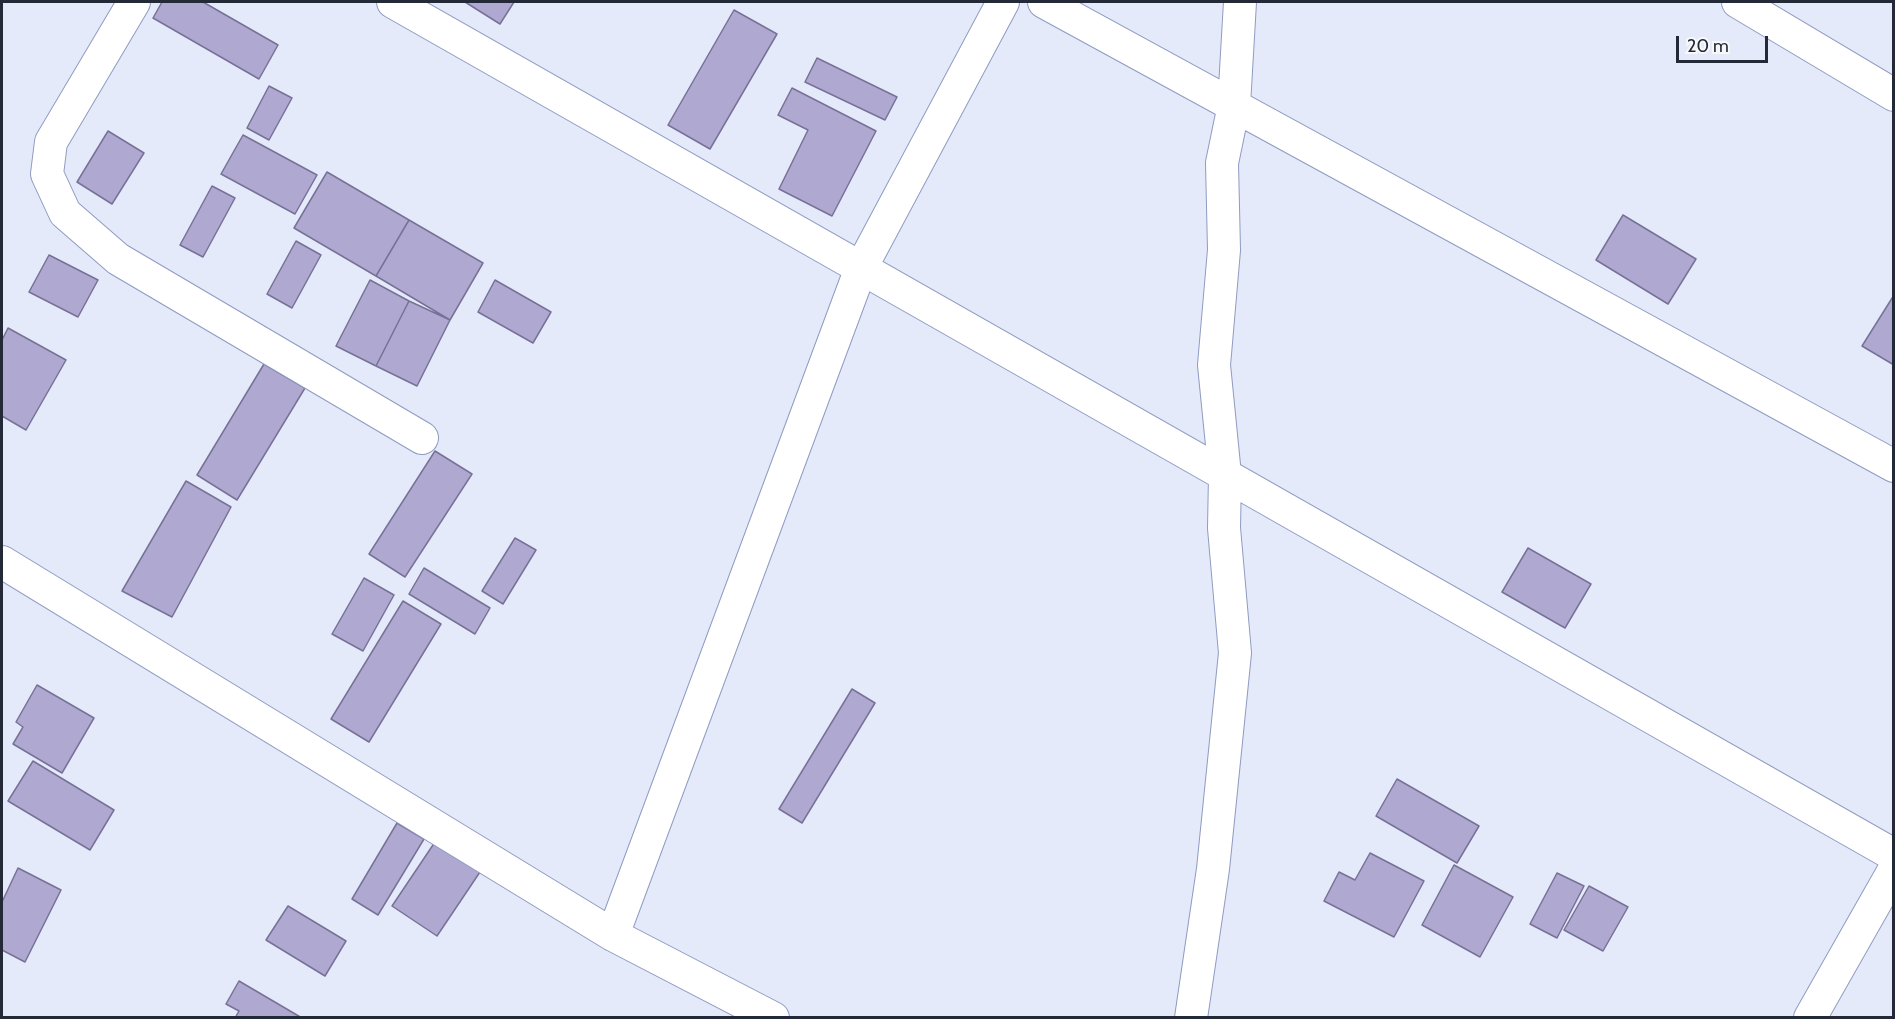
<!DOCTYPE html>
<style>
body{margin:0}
#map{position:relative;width:1895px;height:1019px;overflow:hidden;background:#e5eafb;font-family:Cabin,sans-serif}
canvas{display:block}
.frame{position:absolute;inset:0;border:3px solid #242938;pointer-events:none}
.scale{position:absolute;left:1676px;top:36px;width:92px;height:27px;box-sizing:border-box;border:3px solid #242938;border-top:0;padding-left:8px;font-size:18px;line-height:21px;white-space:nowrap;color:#242938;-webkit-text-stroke:4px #f8f8f8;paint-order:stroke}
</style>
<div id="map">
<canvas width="1895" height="1019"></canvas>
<div class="frame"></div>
<div class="scale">20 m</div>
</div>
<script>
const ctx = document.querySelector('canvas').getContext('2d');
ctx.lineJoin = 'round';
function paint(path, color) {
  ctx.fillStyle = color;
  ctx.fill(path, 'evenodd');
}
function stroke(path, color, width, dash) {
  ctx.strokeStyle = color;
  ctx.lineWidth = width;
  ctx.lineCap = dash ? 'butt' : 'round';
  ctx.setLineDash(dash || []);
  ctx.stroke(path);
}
const building = new Path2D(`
 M162,2H203L278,45L259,79L153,18Z
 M465,2H514L500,24Z
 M734,10L777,34L710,149L668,125Z
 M817,58L897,97L885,120L805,82Z
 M269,86L292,98L269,140L247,128Z
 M792,88L876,131L832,216L779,189L808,130L778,115Z
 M108,131L144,153L112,204L77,182Z
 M243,135L317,175L295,214L221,174Z
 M327,172L409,220L376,276L294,228Z
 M212,186L235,198L203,257L180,245Z
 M1623,215L1696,259L1668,304L1596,260Z
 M409,220L483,263L450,320L376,276Z
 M296,241L321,255L292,308L267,294Z
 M49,255L98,280L78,317L29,292Z
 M370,280L409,301L376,366L336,346Z
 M495,280L551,312L533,343L478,312Z
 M1894,295V365L1862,346Z
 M409,301L450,320L417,386L376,366Z
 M8,328L66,360L26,430L2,416V340Z
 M264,364L305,388L237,500L197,475Z
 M435,451L472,474L405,577L369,554Z
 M186,481L231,507L172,617L122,591Z
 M515,538L536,550L503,604L482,591Z
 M1528,548L1591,584L1565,628L1502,592Z
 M424,568L490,608L475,634L409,594Z
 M364,578L394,595L363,651L332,634Z
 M403,601L441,624L369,742L331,719Z
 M37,685L94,718L62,773L13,744L23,727L16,722Z
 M852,689L875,703L802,823L779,809Z
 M33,761L114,810L90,850L8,801Z
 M1397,779L1479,826L1457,863L1376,816Z
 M397,823L424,839L378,915L352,899Z
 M437,839L482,869L437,936L392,906Z
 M1370,853L1424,881L1394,937L1324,901L1339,872L1355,880Z
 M1454,865L1513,897L1480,957L1422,925Z
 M18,868L61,890L25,962L2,950V902Z
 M1557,873L1584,886L1557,938L1530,924Z
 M1589,886L1628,907L1603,951L1564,930Z
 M288,906L346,941L325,976L266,940Z
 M239,981L302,1018H235L239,1011L226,1004Z`);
const street = new Path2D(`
 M134,2L51,142L47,174L65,213L118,259L422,438
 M393,2L1894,855
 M1044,2L1894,466
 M1738,2L1894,95
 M2,562L613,935L773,1018
 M613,935L861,268L1003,2
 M1191,1018L1213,869L1235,653L1224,528L1225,475L1214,365L1224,250L1222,163L1234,105L1240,2
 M1810,1018L1894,870`);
paint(building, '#afa9d1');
stroke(building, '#777197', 1.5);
stroke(street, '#8f9bc1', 34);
stroke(street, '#fff', 32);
</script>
